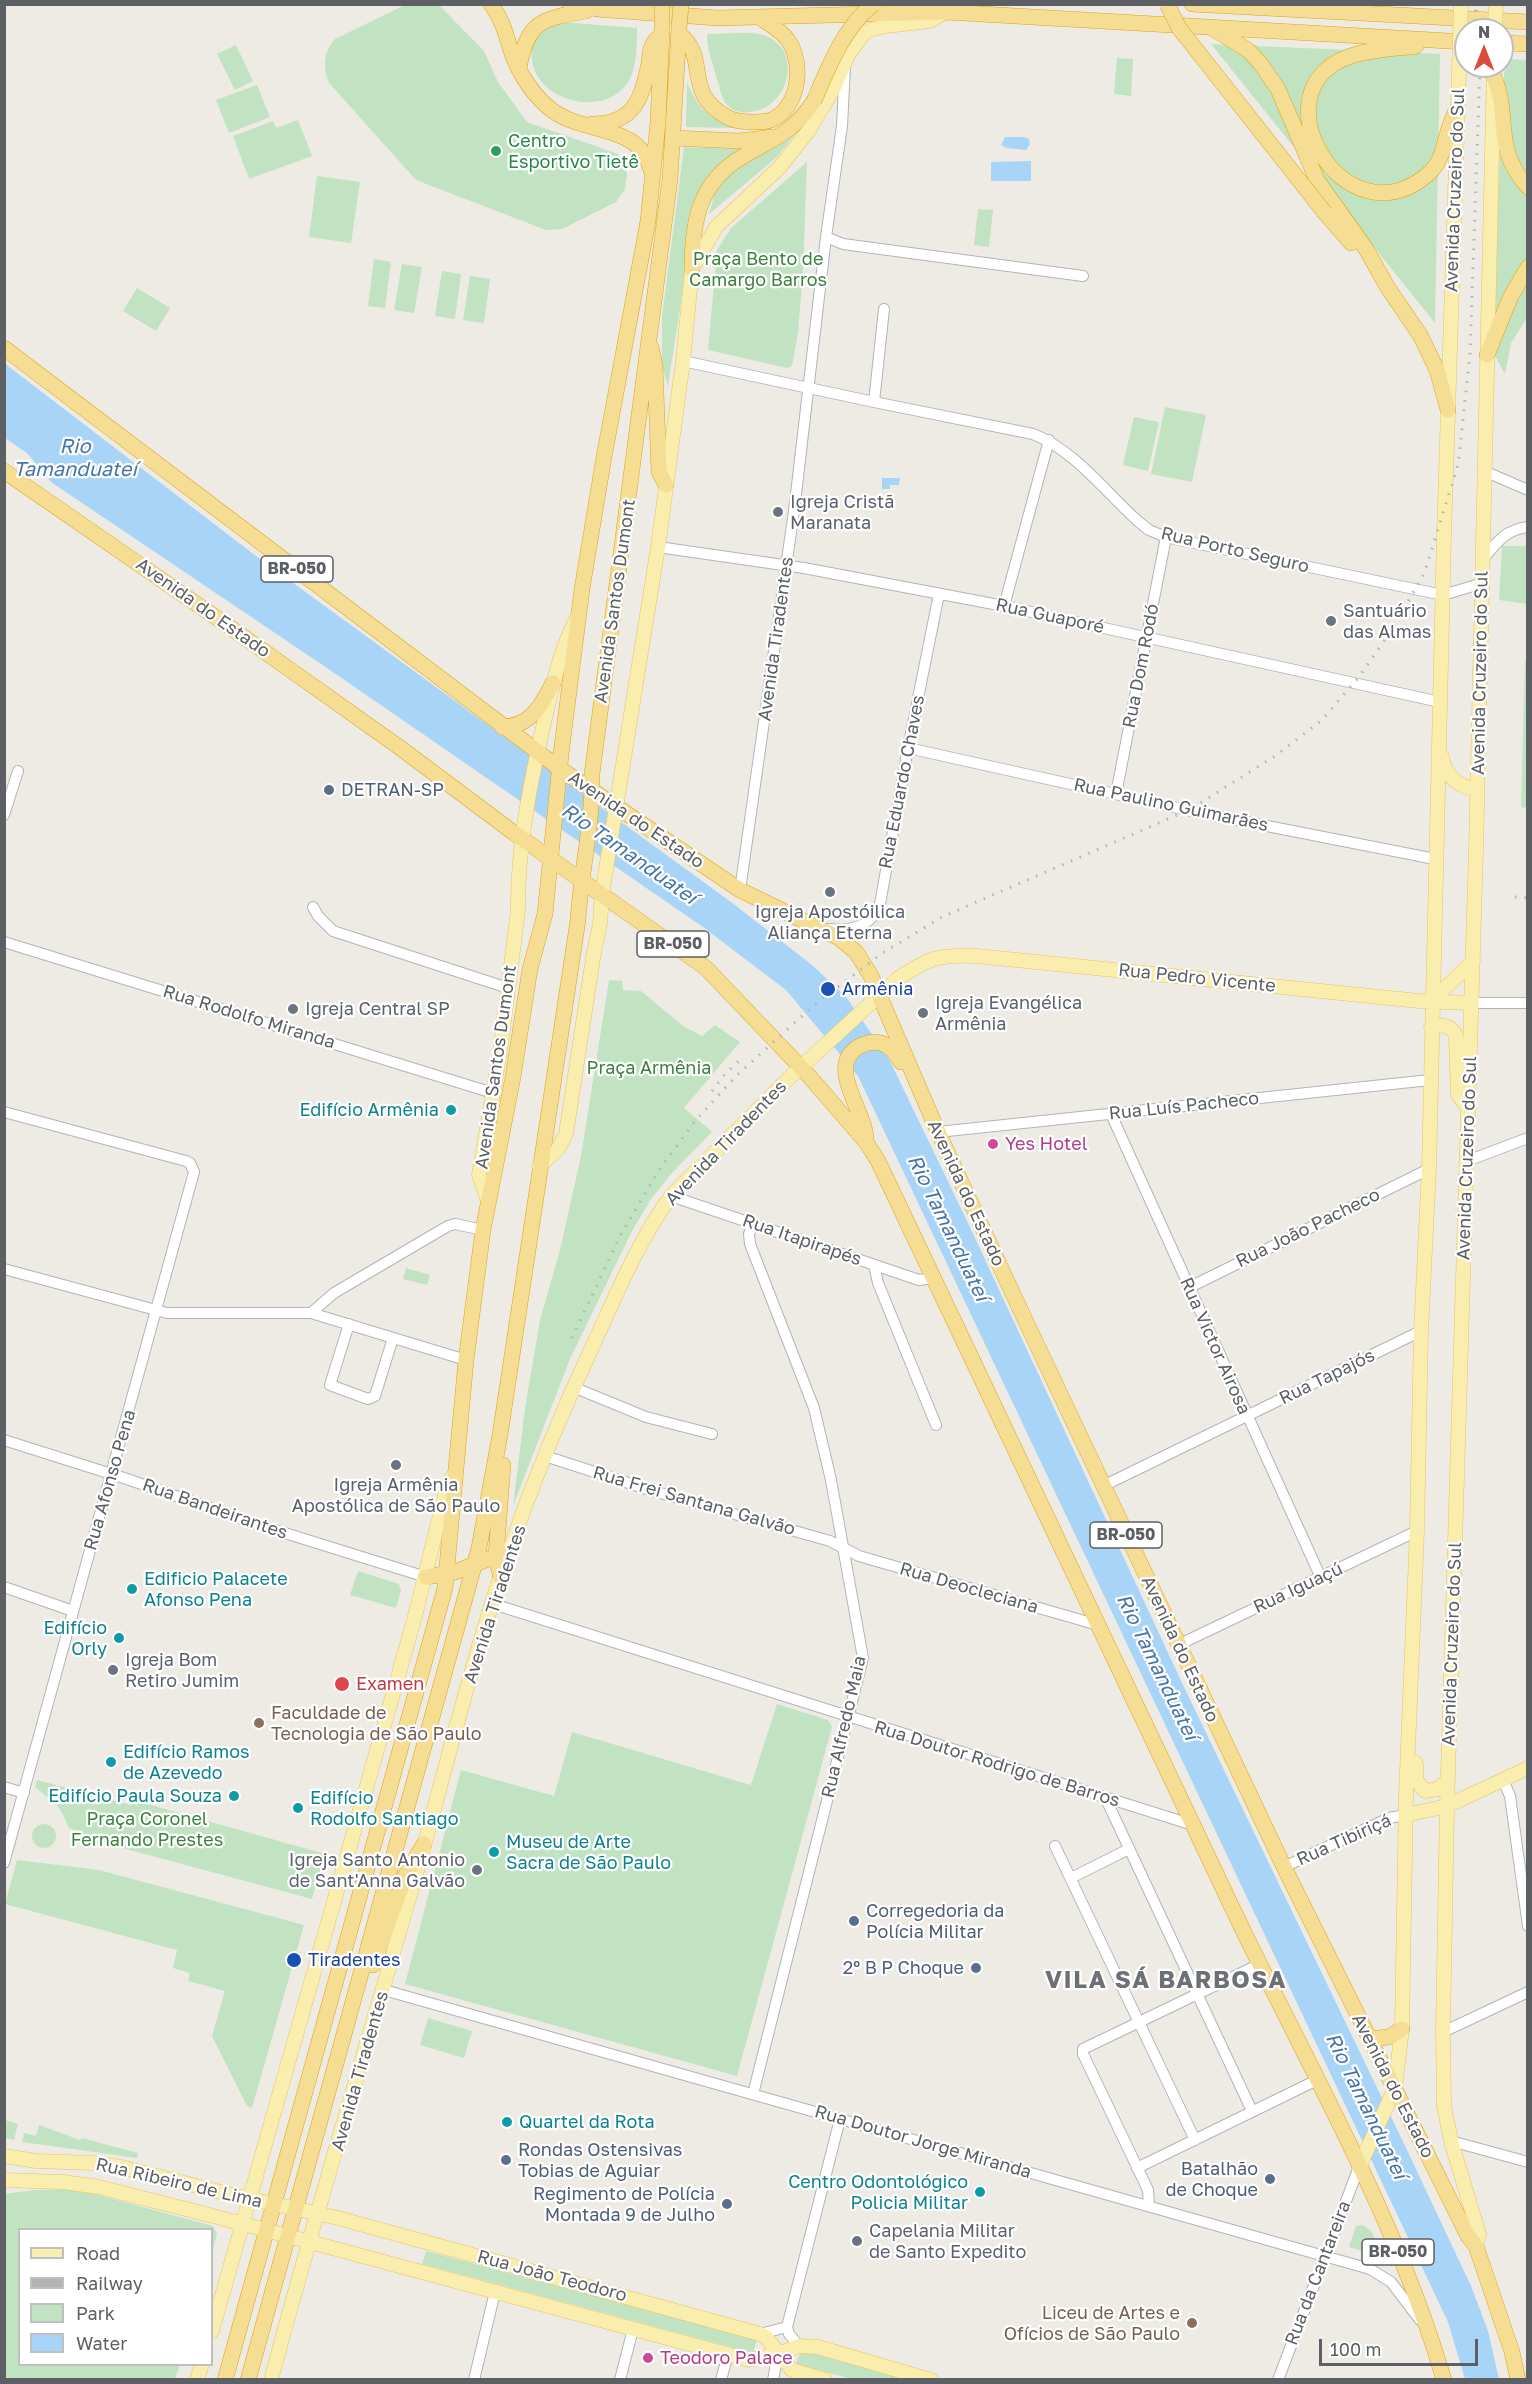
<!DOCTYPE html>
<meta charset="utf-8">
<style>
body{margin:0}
#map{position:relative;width:1532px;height:2384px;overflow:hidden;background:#edebe4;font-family:"Golos Text",sans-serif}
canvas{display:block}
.frame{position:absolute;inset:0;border:6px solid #5c5f63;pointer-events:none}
.legend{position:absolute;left:18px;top:2228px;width:195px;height:138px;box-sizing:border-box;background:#fff;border:2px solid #bebfc1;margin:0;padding:8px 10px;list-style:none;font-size:18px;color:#5c5f63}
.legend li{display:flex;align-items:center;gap:12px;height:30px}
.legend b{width:30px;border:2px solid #bebfc1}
.north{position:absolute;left:1454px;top:18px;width:60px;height:60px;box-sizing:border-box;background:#fff;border:2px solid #bebfc1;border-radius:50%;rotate:0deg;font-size:16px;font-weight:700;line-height:24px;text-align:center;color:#5c5f63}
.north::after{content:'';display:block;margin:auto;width:21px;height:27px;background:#dc4b3b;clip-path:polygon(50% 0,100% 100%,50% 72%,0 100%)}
.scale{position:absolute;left:1319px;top:2339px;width:159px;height:27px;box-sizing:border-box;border:3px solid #5c5f63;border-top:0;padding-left:8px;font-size:18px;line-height:21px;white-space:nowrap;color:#5c5f63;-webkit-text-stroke:4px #fff;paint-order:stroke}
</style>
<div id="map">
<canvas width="1532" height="2384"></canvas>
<div class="frame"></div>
<ul class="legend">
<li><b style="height:8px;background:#f9eead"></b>Road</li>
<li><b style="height:8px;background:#b2b3b3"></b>Railway</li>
<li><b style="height:16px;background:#c2e3c2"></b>Park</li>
<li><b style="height:16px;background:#a8d4f8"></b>Water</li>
</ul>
<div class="north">N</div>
<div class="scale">100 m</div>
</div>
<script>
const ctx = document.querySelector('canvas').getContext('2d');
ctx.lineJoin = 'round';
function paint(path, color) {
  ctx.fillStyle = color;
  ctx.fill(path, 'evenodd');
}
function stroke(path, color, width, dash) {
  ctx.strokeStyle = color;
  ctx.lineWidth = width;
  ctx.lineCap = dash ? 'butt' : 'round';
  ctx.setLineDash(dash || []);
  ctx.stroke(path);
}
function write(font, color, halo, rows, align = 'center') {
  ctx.font = font + ' "Golos Text",sans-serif';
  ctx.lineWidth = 4.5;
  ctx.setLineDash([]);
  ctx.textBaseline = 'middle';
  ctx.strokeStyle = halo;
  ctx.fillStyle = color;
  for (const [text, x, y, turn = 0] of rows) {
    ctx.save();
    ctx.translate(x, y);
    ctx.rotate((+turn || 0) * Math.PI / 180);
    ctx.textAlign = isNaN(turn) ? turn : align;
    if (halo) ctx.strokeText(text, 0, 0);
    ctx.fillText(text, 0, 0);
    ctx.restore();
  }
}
const green = new Path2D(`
 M405,5H439L484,51L498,82L527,122L618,154L626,163L627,175L625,189L616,202L562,229L546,230L416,180L329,83C323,66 323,53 335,39Z
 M561,22L637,28C637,43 637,59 632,74C613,124 526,102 532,50C534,30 543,27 561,22Z
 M707,34C720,34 751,31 763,35C804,47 791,110 748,112C741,113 733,111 727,105C721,98 720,87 717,79C713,64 707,50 707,34Z
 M1211,44L1440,54L1435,323Z
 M236,45L253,81L235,90L217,54Z
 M1117,58L1133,59L1131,96L1114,94Z
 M1505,59L1527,60V318L1511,343L1505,374L1494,354L1499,169Z
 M687,82C699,110 707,116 734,128L686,127Z
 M257,85L270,117L229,133L216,100Z
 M298,120L312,156L249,179L233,136L273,121L276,128Z
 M800,128L776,158L709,214L715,192L726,173Z
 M684,147L744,149L706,178L697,198L668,386L662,366V317Z
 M807,162L803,273L798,333L792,366L787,368L708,350L717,250L731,228Z
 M317,176L360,182L351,243L309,237Z
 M978,209L993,210L989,247L974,245Z
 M374,259L391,262L385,308L368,306Z
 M402,264L422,267L414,313L394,310Z
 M442,271L461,274L455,319L435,316Z
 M470,276L490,279L484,323L463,320Z
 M137,288L170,308L156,331L123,311Z
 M1165,407L1206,415L1192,482L1151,474Z
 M1134,417L1159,422L1148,471L1123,465Z
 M1502,546H1527V604L1499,600Z
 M1525,661H1528L1527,808L1521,807Z
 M609,980L622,981L623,990L641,991L683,1026L702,1036L715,1025L740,1042L684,1108L712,1132L671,1174L651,1199L631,1233L570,1359L513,1506L525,1408L540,1320L560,1250L581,1156Z
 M406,1268L430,1275L427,1285L403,1279Z
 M358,1571L399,1584L401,1591L396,1608L350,1595Z
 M777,1704L828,1720L832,1727L737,2076L405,1984L461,1770L554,1796L572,1732L751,1785Z
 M37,1780L131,1805L133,1800L325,1854L312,1899L115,1846L69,1828C59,1803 54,1803 35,1787Z
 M32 1836a12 12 0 1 1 24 0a12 12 0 1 1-24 0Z
 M17,1860L99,1870L304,1925L252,2108L247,2106L212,2036L225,1991L188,1981L190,1973L173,1968L177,1950L5,1904Z
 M428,2018L472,2031L464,2058L420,2045Z
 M5,2120L18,2124L14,2140L5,2138Z
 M39,2125L80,2140L82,2138L138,2153L137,2158L22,2142L24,2133L36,2136Z
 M76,2189L213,2226L217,2234L212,2253V2230H20V2364L180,2365L175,2379H5L4,2194L34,2190Z
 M1363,2225L1371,2231L1383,2257L1349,2247L1356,2226Z
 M426,2251L757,2339L753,2353L422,2264Z
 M801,2350L906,2379H852L796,2364Z`);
const water = new Path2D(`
 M1005,137H1024L1029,139L1030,144L1026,150L1007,148L1001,145Z
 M1031,161V181H991V162Z
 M4,363L252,553L731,902L812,965L847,998L889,1059L968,1223L1183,1685L1407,2150L1471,2286L1488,2331L1499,2379H1465L1448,2322L858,1076L786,990L703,927L327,668L51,482L27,453L5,438Z
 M882,478H900L899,485H890V489H882Z`);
const minor = new Path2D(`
 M826,237L843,244L1083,276
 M683,361L874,402L1033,434C1076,451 1105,492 1139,522L1149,530L1166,537L1443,595L1483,583
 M874,402L884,309
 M1484,471L1528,490
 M658,547L804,568L1004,606L1440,702
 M1483,559C1496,543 1506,529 1528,527
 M1004,606L1049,440
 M908,748L1196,812L1435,859
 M1116,794L1166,537
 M4,815L18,771
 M740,890L794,511L826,237L842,126L845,66
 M313,907L318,916L333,931L508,988
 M827,929C850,931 871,928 880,904L908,748L939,594
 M4,942L493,1093
 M1472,1003H1528
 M4,1112L186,1161L190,1163L194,1172L4,1863
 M1111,1114L1321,1578
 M938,1132L1430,1080
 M1467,1161L1528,1138
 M671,1196L919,1280L934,1278
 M753,1224L749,1234L750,1244L814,1408L831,1480L863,1658L753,2094
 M874,1265L878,1283L936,1425
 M4,1269L167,1313H311L466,1360
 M1188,1288L1429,1169
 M311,1313L334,1293L448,1226L455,1224L483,1230
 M349,1324L330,1385L368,1399L375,1396L393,1338
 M573,1387L646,1417L712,1434
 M4,1440L124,1478L256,1524L426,1577
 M545,1456L653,1491L830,1541L859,1556L1098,1625
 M1103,1486L1421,1331
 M4,1587L73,1611
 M493,1604L1193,1825
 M1178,1645L1417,1531
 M1503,1780L1510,1796L1528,1926
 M4,1787L24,1793
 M1105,1797L1252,2111
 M1055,1846L1195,2140
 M1284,1867L1389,1818L1406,1815
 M1071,1878L1129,1849
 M384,1990L1370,2269L1391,2282L1420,2320
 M1443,2032L1528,1992
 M1451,2141L1528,2162
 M1137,2168L1317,2080
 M1149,2206L1148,2190L1083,2054V2049L1260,1964
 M760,2334L787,2327
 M799,2346L789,2334L787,2327L840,2119
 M474,2380L495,2292
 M620,2380L633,2329
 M721,2380L728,2354
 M773,2380L778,2354
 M1278,2380L1359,2167`);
const major = new Path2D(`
 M1442,757C1445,776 1459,788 1477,789
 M1431,1002L1473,961
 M1431,1027C1442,1025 1451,1024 1456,1036L1458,1095L1469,1109
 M539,1166L558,1149L566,1134L594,952L600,924L602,894L658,547L683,361L692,269L716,227L780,167L809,130L833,90L848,55L864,33L873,29L886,26L930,21L946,12
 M488,1201L479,1175L500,1052L518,911C517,848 531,779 545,719C553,684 560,650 577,618
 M1416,1763V1780L1425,1791L1438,1789L1448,1780
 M1406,1815L1447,1806L1528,1768
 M4,2156L36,2161L93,2163L121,2167L224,2193L338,2218L760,2334L766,2337L792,2370L825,2380
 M1359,2167L1395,2088L1402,2029L1406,1796L1417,1531L1421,1331L1429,1169L1444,535L1459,71
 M4,2180L63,2182L99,2187L217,2217L749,2360L778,2354L799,2346L818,2347L931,2380
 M1476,2246L1479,2234L1451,2141L1444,2106L1443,2029L1447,1806L1476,849L1494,66
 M212,2331L414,1620L448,1483L454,1475
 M197,2380L202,2364
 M271,2380C318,2203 372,2029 422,1853C450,1752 475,1650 509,1551C534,1479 563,1409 595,1341C617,1293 640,1238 671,1196L786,1081L896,980C928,958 939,954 977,956L1419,1001L1472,1003`);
const highway = new Path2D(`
 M491,4C502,19 506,34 511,51C519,74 534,97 553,111C587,135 639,123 651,170
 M570,4L597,9L717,18L946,12L1466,42
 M1192,4L1528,22
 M1212,28L1248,50L1260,63L1278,89L1317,180L1366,249L1388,288L1420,335L1437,370L1448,410
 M679,34C711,57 681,92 727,117C734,121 745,122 753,122C759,122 766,122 771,120C800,107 804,63 788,40C781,30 769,24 759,17
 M1502,43L1528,44
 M1416,46C1394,49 1369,49 1348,57C1255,91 1344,244 1427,175C1448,158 1443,131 1457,110
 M519,68C528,20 542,19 586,11
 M1494,77C1511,117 1492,148 1528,187
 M592,124C634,124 642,99 649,63C650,53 650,44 659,37
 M674,138L739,141L773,137
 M1325,213L1351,243
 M692,269C692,222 699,182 742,157C774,138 793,133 814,101
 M651,347L655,366L659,472L666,485
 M4,348L559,768L740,890L839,938L856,952L871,976L938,1132L1019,1307L1284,1867L1468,2236L1476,2246L1512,2352L1518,2380
 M1487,355L1510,298L1528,267
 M4,471L227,625L399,747L514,833L706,968L809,1076L866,1142L878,1161C999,1415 1119,1670 1240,1924C1312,2073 1397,2220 1444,2380
 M502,727C531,726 541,706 553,683
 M866,1142C868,1113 825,1068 858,1047C865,1043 873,1041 881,1043C891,1046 896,1054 901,1062
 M426,1577L455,1572L509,1551
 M501,1578L496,1556L503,1465
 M373,1965L405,1876L424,1844
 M1369,2039L1389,2037L1402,2029
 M225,2380L445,1588L466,1360L483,1230L513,1077L530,969L545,914L561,754L582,589L604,457L648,221L658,122L662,30
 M248,2380L479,1548L500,1435L578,920C581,872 593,823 592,774L670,179L679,29`);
const rail = new Path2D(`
 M1475,30L1476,4
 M1515,897L1528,898
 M712,1091L725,1074L740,1060
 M572,1338L620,1236L659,1170L696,1120L734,1078L813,1006L881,954L942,917L1191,809L1275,756L1321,721L1358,678L1389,634L1424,574L1458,465L1470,354L1480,66`);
const majorBridge = new Path2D(`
 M1495,30L1496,4
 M1459,71L1461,4`);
const highwayBridge = new Path2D(`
 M1167,4L1179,28L1325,213
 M679,29L681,4
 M662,30V4
 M814,101C829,66 843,29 873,4`);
const markers = [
 [496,151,6,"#2e9e5b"],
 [778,512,6,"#6b7280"],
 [1331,621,6,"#6b7280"],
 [329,790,6,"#5c6f8a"],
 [830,892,6,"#6b7280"],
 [828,989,8,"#1a4fb4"],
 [293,1009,6,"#6b7280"],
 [923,1013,6,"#6b7280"],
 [451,1110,6,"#0f9aa8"],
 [993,1144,6,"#d1479c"],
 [396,1465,6,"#6b7280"],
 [132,1589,6,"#0f9aa8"],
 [119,1638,6,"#0f9aa8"],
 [113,1670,6,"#6b7280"],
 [342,1684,8,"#e0444e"],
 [259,1723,6,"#8d6e63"],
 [111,1762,6,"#0f9aa8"],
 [234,1796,6,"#0f9aa8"],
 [298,1808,6,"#0f9aa8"],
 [494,1852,6,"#0f9aa8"],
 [477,1870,6,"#6b7280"],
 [854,1921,6,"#5c6f8a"],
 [294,1960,8,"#1a4fb4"],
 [976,1968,6,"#5c6f8a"],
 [507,2122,6,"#0f9aa8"],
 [506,2160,6,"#5c6f8a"],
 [1270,2179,6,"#5c6f8a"],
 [980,2192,6,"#0f9aa8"],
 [727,2204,6,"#5c6f8a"],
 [857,2241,6,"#6b7280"],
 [1192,2323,6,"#8d6e63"],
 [648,2358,6,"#d1479c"]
];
const shields = [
 [297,569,72],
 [673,944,72],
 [1126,1535,72],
 [1398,2252,72]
];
const shieldNames = [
 ["BR-050",297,569],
 ["BR-050",673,944],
 ["BR-050",1126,1535],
 ["BR-050",1398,2252]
];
const leisureNames = [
 ["Centro",508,141],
 ["Esportivo Tietê",508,162]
];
const streetNames = [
 ["Avenida Cruzeiro do Sul",1455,190,-88],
 ["Rua Porto Seguro",1235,550,13],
 ["Avenida Santos Dumont",615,601,-82],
 ["Avenida do Estado",203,608,35],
 ["Rua Guaporé",1050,616,12],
 ["Avenida Tiradentes",776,639,-82],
 ["Rua Dom Rodó",1141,666,-79],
 ["Avenida Cruzeiro do Sul",1480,673,-89],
 ["Rua Eduardo Chaves",902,782,-79],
 ["Rua Paulino Guimarães",1171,805,12],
 ["Avenida do Estado",636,820,34],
 ["Rua Pedro Vicente",1197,978,6],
 ["Rua Rodolfo Miranda",249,1017,17],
 ["Avenida Santos Dumont",496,1067,-82],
 ["Rua Luís Pacheco",1184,1106,-6],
 ["Avenida Tiradentes",726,1143,-46],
 ["Avenida Cruzeiro do Sul",1467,1158,-88],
 ["Avenida do Estado",966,1193,65],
 ["Rua João Pacheco",1308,1228,-26],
 ["Rua Itapirapés",802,1240,19],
 ["Rua Victor Airosa",1215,1346,66],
 ["Rua Tapajós",1327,1377,-26],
 ["Rua Afonso Pena",110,1480,-74],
 ["Rua Frei Santana Galvão",694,1501,16],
 ["Rua Bandeirantes",215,1509,19],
 ["Rua Deocleciana",969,1588,16],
 ["Rua Iguaçú",1298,1588,-25],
 ["Avenida Tiradentes",495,1604,-72],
 ["Avenida Cruzeiro do Sul",1452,1644,-88],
 ["Avenida do Estado",1180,1649,65],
 ["Rua Alfredo Maia",844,1727,-77],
 ["Rua Doutor Rodrigo de Barros",997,1764,17],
 ["Rua Tibiriçá",1344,1840,-24],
 ["Avenida Tiradentes",360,2071,-74],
 ["Avenida do Estado",1393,2086,63],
 ["Rua Doutor Jorge Miranda",923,2142,16],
 ["Rua Ribeiro de Lima",179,2183,13],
 ["Rua da Cantareira",1318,2273,-69],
 ["Rua João Teodoro",552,2276,15]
];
const parkNames = [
 ["Praça Bento de",758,259],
 ["Camargo Barros",758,280],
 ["Praça Armênia",649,1068],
 ["Praça Coronel",147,1819],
 ["Fernando Prestes",147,1840]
];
const worshipNames = [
 ["Igreja Cristã",790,502],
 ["Maranata",790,523],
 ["Santuário",1343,611],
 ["das Almas",1343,632],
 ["Igreja Apostóilica",830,912,"center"],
 ["Aliança Eterna",830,933,"center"],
 ["Igreja Evangélica",935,1003],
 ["Armênia",935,1024],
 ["Igreja Central SP",305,1009],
 ["Igreja Armênia",396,1485,"center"],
 ["Apostólica de São Paulo",396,1506,"center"],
 ["Igreja Bom",125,1660],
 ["Retiro Jumim",125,1681],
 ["Igreja Santo Antonio",465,1860,"right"],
 ["de Sant'Anna Galvão",465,1881,"right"],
 ["Capelania Militar",869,2231],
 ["de Santo Expedito",869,2252]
];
const serviceNames = [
 ["DETRAN-SP",341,790],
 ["Corregedoria da",866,1911],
 ["Polícia Militar",866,1932],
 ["2º B P Choque",964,1968,"right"],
 ["Rondas Ostensivas",518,2150],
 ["Tobias de Aguiar",518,2171],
 ["Batalhão",1258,2169,"right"],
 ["de Choque",1258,2190,"right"],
 ["Regimento de Polícia",715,2194,"right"],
 ["Montada 9 de Julho",715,2215,"right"]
];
const transitNames = [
 ["Armênia",842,989],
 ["Tiradentes",308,1960]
];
const cultureNames = [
 ["Edifício Armênia",439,1110,"right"],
 ["Edificio Palacete",144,1579],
 ["Afonso Pena",144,1600],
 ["Edifício",107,1628,"right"],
 ["Orly",107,1649,"right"],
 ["Edifício Ramos",123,1752],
 ["de Azevedo",123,1773],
 ["Edifício Paula Souza",222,1796,"right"],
 ["Edifício",310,1798],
 ["Rodolfo Santiago",310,1819],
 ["Museu de Arte",506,1842],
 ["Sacra de São Paulo",506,1863],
 ["Quartel da Rota",519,2122],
 ["Centro Odontológico",968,2182,"right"],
 ["Policia Militar",968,2203,"right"]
];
const hotelNames = [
 ["Yes Hotel",1005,1144],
 ["Teodoro Palace",660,2358]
];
const healthNames = [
 ["Examen",356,1684]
];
const educationNames = [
 ["Faculdade de",271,1713],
 ["Tecnologia de São Paulo",271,1734],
 ["Liceu de Artes e",1180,2313,"right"],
 ["Ofícios de São Paulo",1180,2334,"right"]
];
const waterNames = [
 ["Rio",75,447],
 ["Tamanduateí",75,470],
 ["Rio Tamanduateí",629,854,35],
 ["Rio Tamanduateí",948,1228,64],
 ["Rio Tamanduateí",1157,1667,64],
 ["Rio Tamanduateí",1366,2106,64]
];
const districtNames = [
 ["VILA SÁ BARBOSA",1166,1980]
];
paint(green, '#c2e3c2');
paint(water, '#a8d4f8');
stroke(minor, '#b1b4b8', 12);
stroke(major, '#e6c463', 15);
stroke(highway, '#dfa312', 16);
stroke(minor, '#fff', 10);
stroke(major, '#f9eead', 14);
stroke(highway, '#f5de93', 15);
stroke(rail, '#b2b3b3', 3, [1.5, 8]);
stroke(majorBridge, '#e6c463', 15, []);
stroke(highwayBridge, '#dfa312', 16, []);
stroke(majorBridge, '#f9eead', 14);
stroke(highwayBridge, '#f5de93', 15);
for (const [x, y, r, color] of markers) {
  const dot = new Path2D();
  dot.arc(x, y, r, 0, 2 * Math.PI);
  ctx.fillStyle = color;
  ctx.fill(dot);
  stroke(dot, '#fff', 2);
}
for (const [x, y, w] of shields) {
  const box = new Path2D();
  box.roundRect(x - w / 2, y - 13, w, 26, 4.5);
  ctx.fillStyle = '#fff';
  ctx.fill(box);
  stroke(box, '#5c5f63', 1.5);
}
write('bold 16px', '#5c5f63', null, shieldNames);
write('18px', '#27864d', '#fff', leisureNames, 'left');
write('18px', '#5c5f63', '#fff', streetNames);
write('18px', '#3c8240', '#fff', parkNames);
write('18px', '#5b616d', '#fff', worshipNames, 'left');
write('18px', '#4e5e75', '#fff', serviceNames, 'left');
write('18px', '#164399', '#fff', transitNames, 'left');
write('18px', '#0d838f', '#fff', cultureNames, 'left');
write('18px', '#b23c85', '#fff', hotelNames, 'left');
write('18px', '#be3a42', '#fff', healthNames, 'left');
write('18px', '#785e54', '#fff', educationNames, 'left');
write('italic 20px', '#4775a9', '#fff', waterNames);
ctx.letterSpacing = '1.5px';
write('bold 24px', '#6d7175', '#fff', districtNames);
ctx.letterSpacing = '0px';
</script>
